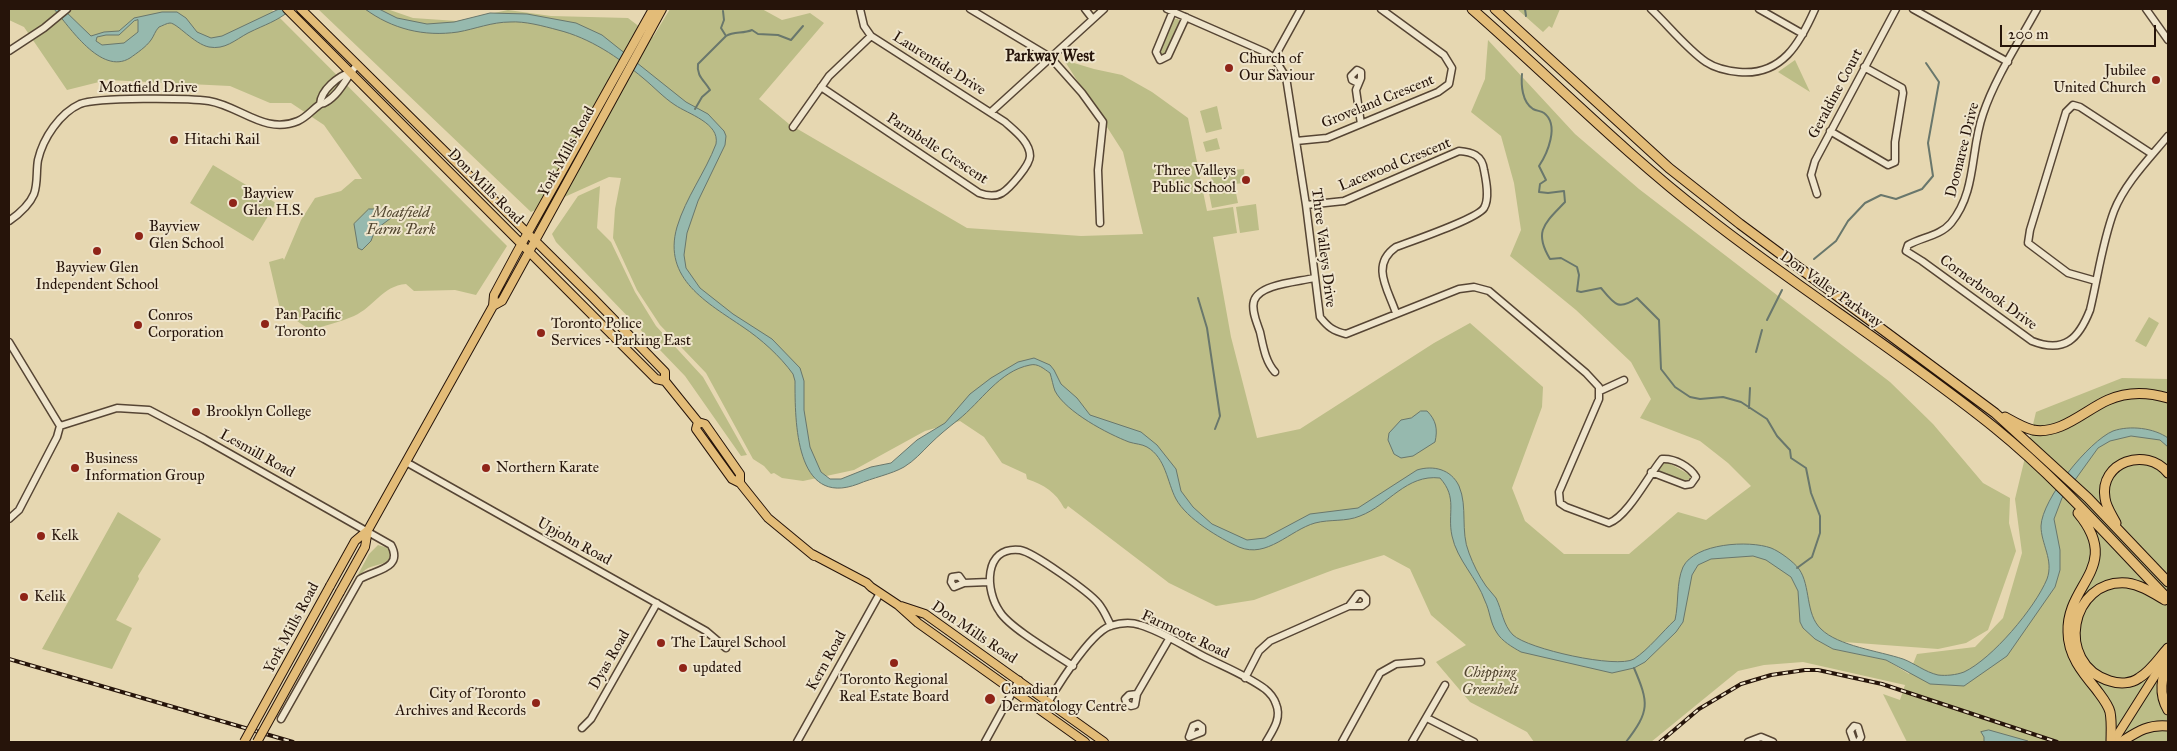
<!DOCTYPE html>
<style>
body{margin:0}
#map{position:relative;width:2177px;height:751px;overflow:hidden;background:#e6d7b1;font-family:"IM FELL Great Primer",serif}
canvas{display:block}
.frame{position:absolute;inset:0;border:10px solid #26140a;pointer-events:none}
.scale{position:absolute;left:2000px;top:25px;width:156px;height:22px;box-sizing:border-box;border:2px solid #26140a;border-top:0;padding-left:6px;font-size:15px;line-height:18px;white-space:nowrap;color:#26140a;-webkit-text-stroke:4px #efe5cc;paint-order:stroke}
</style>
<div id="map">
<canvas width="2177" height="751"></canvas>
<div class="frame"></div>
<div class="scale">200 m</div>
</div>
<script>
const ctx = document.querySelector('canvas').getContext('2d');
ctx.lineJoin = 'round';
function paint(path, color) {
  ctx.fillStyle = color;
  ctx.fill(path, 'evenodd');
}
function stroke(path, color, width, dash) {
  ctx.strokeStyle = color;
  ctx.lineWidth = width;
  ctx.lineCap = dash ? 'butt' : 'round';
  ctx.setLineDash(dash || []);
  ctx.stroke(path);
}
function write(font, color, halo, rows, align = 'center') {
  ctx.font = font + ' "IM FELL Great Primer",serif';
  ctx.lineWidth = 4;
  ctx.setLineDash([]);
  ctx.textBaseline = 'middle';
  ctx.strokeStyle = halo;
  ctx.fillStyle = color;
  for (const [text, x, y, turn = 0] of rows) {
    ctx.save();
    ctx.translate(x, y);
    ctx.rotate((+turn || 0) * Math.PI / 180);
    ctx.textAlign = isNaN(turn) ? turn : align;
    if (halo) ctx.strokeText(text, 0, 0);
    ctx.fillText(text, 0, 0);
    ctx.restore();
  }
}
const green = new Path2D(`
 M9,9H271L507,246L476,295L455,290L414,291L406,284C382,286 374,307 354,316C340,322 324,326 310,330L280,309L269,262L283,258L284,260L301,220L315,198L341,191L355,179H362L324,125L291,103H270L230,86L107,80L67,90L24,27L9,20Z
 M318,9H387L413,18L457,21L508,10L551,16L628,18L653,37L670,9H762L782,20L810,13L824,23L759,99L789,124L967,228L1081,236L1143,234L1123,152L1064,60L1094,69L1122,75L1152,92L1188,118L1207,211L1233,207L1237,233L1213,237L1231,337L1257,438L1300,429L1434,343L1470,323L1543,387L1542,407L1512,488L1525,521L1564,554H1629L1678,512L1706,520L1751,486L1728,463L1700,441L1640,418L1651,399L1631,362L1576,310L1510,256L1521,230L1514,183L1501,136L1471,112L1485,79L1488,40L1575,134L1639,189L1890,382L1933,424L1983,483L2010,498L2009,523L2016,551L1988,630L1966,643L1938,649L1817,640L1833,649L1886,660L1909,674L1917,654L1975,647L2003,618L2022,553L2015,499L2036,412L2122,378L2168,379V742H1907L1883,694L1900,700L1905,685L1803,662L1764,665L1738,671L1651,742H1534L1527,732L1470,702L1436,662L1466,645L1431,615L1410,569L1384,555L1333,570L1254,600L1216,606L1169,583L1068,506L1066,509L1064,508C1056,492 1044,485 1027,479L1026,474L1002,463L984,437L960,421L925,431L854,470L803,481L782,478L774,473L771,474L764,466L753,459L706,373L660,325L637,290L613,238L615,209L621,178L609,177L531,212Z
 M1517,9H1560L1552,28L1549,26L1543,32Z
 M1173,19H1178L1180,22L1165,56L1161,57L1158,53Z
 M1795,60L1810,92L1778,72Z
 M1217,106L1222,129L1206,133L1200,111Z
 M1217,138L1220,149L1206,152L1203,142Z
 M213,165L276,203L253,241L190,203Z
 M1244,169L1245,183L1212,186L1211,172Z
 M600,186L597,228L611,242L635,292L656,326L703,377L747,455L741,456L685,376L556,242L552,234L578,196Z
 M1235,188L1238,203L1212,208L1209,193Z
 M1256,204L1259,230L1240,233L1236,207Z
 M2149,317L2159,323L2146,347L2135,341Z
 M1663,462L1669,463L1690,475L1691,478L1686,481L1660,473L1658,470Z
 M118,512L161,539L138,576L139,579L116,620L132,628L112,669L42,649Z
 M378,545L388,548L390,551V558C384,566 373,564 365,570C357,577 354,590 347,595L369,554Z`);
const water = new Path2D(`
 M54,9H63L91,36L104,32L119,31L134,18L162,12H177L186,18L197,32L211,38L222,36L279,9H292C276,22 266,24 248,33C235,40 225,50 209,47C194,44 177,23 170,23C167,23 162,26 159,27C155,31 154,36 151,40C146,47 137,53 130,58C101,76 69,26 54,9ZM138,20V32L124,43L102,45L96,41L97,37L106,35H119L134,21Z
 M365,9H379L397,18L427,24L454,22L490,13L527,14L576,23L602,35L686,102L708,114L724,131L726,136L725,145L698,201L687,233L684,255L686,268L700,288L733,314L772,339L800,368L804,381V410L810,447L821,472L830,479H841L871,467L891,463L917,440L945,423L970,394L991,378L1018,362L1034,358L1050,365L1054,370L1061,384L1077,398L1090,415L1141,432L1157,445L1176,469L1181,491L1193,507L1212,524L1247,540L1265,538L1310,514L1358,508L1417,470C1433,465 1451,469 1459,486C1468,507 1460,531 1469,553C1473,564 1479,576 1486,586C1489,590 1493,594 1496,598C1502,610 1503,625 1513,635C1528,649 1617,669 1634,659C1649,649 1662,632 1675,620C1679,603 1676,583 1683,567C1695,543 1749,540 1771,548C1779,551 1794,562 1799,569C1811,586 1805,614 1821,629C1838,646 1879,651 1903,659C1914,663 1925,672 1938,675C1946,676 1956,675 1964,672C1992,659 2035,608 2047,579C2054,560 2041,544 2041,526C2042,499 2089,441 2113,431C2130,425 2154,428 2168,438V447L2160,440L2131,436L2110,441L2098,448L2062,498L2054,519L2060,550V570L2055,587L2007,656L1964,686L1930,684L1886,660L1833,649L1815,639L1803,628L1800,622L1798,591L1791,577L1766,560L1753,556L1711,559L1698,565L1692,575L1683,622L1676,632L1645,662L1634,668L1612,673L1521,652C1512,647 1502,641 1497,633C1490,623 1490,611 1485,601C1477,578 1457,560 1452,536C1447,513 1458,498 1440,478C1406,474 1389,505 1360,516C1346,522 1330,519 1315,523C1290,530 1267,559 1239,547C1219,538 1187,519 1176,499C1167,482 1166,458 1147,447C1142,444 1135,444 1129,442C1108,434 1066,412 1055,391C1053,386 1052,379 1050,373C1044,369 1038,363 1030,365C999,371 981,402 958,420C949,427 939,435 930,444C922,452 914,461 904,467C892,474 872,478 858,484C795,508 795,421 795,381L793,374C780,356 761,339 743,327C708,303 662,279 677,227C686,197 705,173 716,144C720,123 688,114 675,105C664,98 654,87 643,78C618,57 590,38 558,30C543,26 525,21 510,22C492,22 475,29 458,32C424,37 392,29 365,9Z
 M369,209H383L395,215L375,230L371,241L362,250L358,248L354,224Z
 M1421,411H1427C1436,420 1438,429 1435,442L1413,456L1401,458L1394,454L1388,440L1389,433L1401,420L1411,418Z
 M1989,730L2028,741L2029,742H1984V737L1981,732Z`);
const stream = new Path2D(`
 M1525,9L1526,16
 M723,11L724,20L721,28L726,36
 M1522,74C1521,85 1522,102 1533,109C1537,111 1541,111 1544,113C1560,125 1547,154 1539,166L1546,180L1540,184L1539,192L1548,193L1564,191L1565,202C1545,223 1533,231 1550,259L1561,258L1577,267L1579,275L1577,291L1581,292L1601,288C1614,304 1618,311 1637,298L1659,320L1661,369L1675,387L1690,397L1700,399L1723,397L1741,402L1767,419L1777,436L1790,450L1791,458L1806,468L1811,493L1820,516V533L1812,557L1797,568
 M695,109L702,97L710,90C705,81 696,76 698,64L726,36C734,31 743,34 752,30L758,34L778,35L791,40L803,26
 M1814,259L1836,241L1848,221L1865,203L1881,195L1896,199L1922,189L1933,176L1928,143L1939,82L1926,63
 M1198,298L1207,328L1220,416L1215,429
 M1767,320L1782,290
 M1756,352L1762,330
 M1749,408L1750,388
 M1626,742C1650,711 1649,703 1634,668`);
const minor = new Path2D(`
 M970,9L1050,57L1082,93L1103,122L1098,170L1100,223
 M1085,9L1092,18
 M1167,9L1265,52L1274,58L1286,77L1306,205L1320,317C1328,327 1333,331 1346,334L1459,289L1474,287L1489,291L1586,373L1599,387V399L1559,492L1560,503L1566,507L1609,523C1628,516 1648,476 1662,459C1675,458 1690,467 1696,477L1691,484L1685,485L1651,472
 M1651,9C1668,25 1687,49 1706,62C1715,68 1729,71 1739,72C1782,76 1800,43 1815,9
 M1759,9L1803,34
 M1913,9L2008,62
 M2037,9C2019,42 1995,78 1983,114C1970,151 1977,191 1951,223C1940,236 1922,237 1908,245L1906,251L1922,261L2032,341C2065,354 2079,338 2090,310C2098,277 2102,243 2114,211C2125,183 2149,159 2168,136
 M2146,9L2168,40
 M1173,11L1156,52L1160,60L1168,56L1186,17
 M9,51L44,28L67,9
 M1274,58L1301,9
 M1358,83L1352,80L1351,76L1357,70L1361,72V78L1356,90L1361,124
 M821,87L979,193C987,196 995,197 1002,193C1010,188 1030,165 1030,156C1030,142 1015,131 1005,122L871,36L864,26L860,9
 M320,104C321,90 338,76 351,72
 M991,112L1104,9
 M793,127L829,76L871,36
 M1830,131L1888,165L1895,162V142L1903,93L1902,88L1864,67
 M1296,141L1327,138L1438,92L1449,84L1452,68L1444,55L1381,9
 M1817,194L1811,175L1815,161L1896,9
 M1306,205L1344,201L1459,151C1472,152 1482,155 1484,170C1486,180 1490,198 1484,208C1477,219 1412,241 1396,247C1370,265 1388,289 1396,313
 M9,221C19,214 29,206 34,194C38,183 36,171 38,160C43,138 60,113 80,104C97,97 189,98 209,101C240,106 265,135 298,121C307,117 312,110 319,105C325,101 320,106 326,102C340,94 347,76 357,65
 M2096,281L2068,273L2028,243L2030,230L2066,112L2073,105L2080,107L2152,154
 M9,342L60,426
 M1275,372C1265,361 1263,345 1260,332C1257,323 1251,310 1254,301C1259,284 1298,282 1314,278
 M1600,391L1624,380
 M60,426L117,408L149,410L204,439L391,545C404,569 374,570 360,579L281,719
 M406,462L706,631L726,648
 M9,519L19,510L57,437L60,426
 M964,583L954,587L951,582L952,577L959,576L964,583L989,582
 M1073,666C1055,654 1010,628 1000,612C985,591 983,546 1020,550C1033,552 1089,592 1098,603C1104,610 1107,618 1111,626
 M1245,678L1259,651L1270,641L1349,606H1362L1366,603V598L1362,594H1358L1349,606
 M1137,694L1135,705L1131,706L1127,704L1125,699L1129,695L1137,694L1169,639
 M1043,712C1054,691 1089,634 1110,626C1120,623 1131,622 1140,625C1161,631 1182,645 1201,655C1222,666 1246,675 1265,689C1270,693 1274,698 1276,704C1282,718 1273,730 1266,742
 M1427,718L1474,742
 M1198,724L1202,727V732L1189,737L1193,726Z
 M582,728L591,719L657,603
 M797,742L880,593
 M985,742L1019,680
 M1342,742L1380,673L1396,664L1421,662
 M1412,742L1445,685
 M1748,742L1761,737L1773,742
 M1854,742L1850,731L1854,726L1858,727L1861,737L1858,742`);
const major = new Path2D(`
 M287,9L656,379L665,381L698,422L705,424L740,474V483
 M301,9L593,298L665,372V381
 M493,306L502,301L662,9
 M698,422L696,429L732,479L740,483L768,518L814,556
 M812,554L867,583L871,587L898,605L918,623L1085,742
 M330,586L355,541L368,530
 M340,592L365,547L368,530L493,306L494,295L517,252L653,9
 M901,606L925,614L1104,742
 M2113,742L2168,655`);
const highway = new Path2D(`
 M1472,9C1551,78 1623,152 1706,216C1800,290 1902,353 1995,428C2058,479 2112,541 2168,599
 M1495,9L1669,168L1740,224L1995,413L2088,498L2168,582
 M2005,417C2014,422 2024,428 2033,430C2061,435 2085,410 2108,400C2128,391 2148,392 2168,398
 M2078,513C2123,567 2066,584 2068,632C2068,655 2082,672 2096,689C2101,696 2108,704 2110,712C2112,722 2111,732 2111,742
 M2116,523C2112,515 2106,507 2105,498C2099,462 2146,446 2168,473
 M2165,600C2153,593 2141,585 2127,583C2070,578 2054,664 2110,681C2119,684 2131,684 2139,678C2151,671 2159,658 2168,648
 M2168,660C2162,677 2158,694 2168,710
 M2121,742C2137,732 2148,724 2168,726`);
const rail = new Path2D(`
 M9,659L293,742
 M1660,742L1699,709L1741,684L1771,675L1805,670H1818L1882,684L2057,742`);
const majorBridge = new Path2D(`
 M244,742L330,586
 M257,742L340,592`);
const markers = [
 [1229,68,5,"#8f2418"],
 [2156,80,5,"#8f2418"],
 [174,140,5,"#8f2418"],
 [1246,180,5,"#8f2418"],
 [233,203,5,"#8f2418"],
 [139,236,5,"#8f2418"],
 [97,251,5,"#8f2418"],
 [265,324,5,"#8f2418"],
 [138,325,5,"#8f2418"],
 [541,333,5,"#8f2418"],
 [196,412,5,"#8f2418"],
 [75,468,5,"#8f2418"],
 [486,468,5,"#8f2418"],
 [41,536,5,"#8f2418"],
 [24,597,5,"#8f2418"],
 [661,643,5,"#8f2418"],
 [894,663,5,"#8f2418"],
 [683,668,5,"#8f2418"],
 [990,699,6,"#8f2418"],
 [536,703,5,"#8f2418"]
];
const poiNames = [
 ["Church of",1239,59],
 ["Our Saviour",1239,76],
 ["Jubilee",2146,71,"right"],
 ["United Church",2146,88,"right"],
 ["Hitachi Rail",184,140],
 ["Three Valleys",1236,171,"right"],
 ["Public School",1236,188,"right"],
 ["Bayview",243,194],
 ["Glen H.S.",243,211],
 ["Bayview",149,227],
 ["Glen School",149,244],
 ["Bayview Glen",97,268,"center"],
 ["Independent School",97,285,"center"],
 ["Pan Pacific",275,315],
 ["Toronto",275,332],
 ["Conros",148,316],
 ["Corporation",148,333],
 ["Toronto Police",551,324],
 ["Services - Parking East",551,341],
 ["Brooklyn College",206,412],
 ["Business",85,459],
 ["Information Group",85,476],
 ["Northern Karate",496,468],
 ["Kelk",51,536],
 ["Kelik",34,597],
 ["The Laurel School",671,643],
 ["updated",693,668],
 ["Toronto Regional",894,680,"center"],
 ["Real Estate Board",894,697,"center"],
 ["Canadian",1001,690],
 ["Dermatology Centre",1001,707],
 ["City of Toronto",526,694,"right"],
 ["Archives and Records",526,711,"right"]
];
const streetNames = [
 ["Laurentide Drive",939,64,32],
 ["Moatfield Drive",148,88],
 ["Geraldine Court",1836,94,-62],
 ["Groveland Crescent",1378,102,-22],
 ["Parmbelle Crescent",937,149,33],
 ["Doonaree Drive",1963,150,-76],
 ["York Mills Road",567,152,-61],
 ["Lacewood Crescent",1395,165,-22],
 ["Don Mills Road",485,187,45],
 ["Three Valleys Drive",1323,248,83],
 ["Don Valley Parkway",1831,290,35],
 ["Cornerbrook Drive",1988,293,36],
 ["Lesmill Road",257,454,29],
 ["Upjohn Road",574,542,29],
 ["York Mills Road",292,628,-62],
 ["Don Mills Road",974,633,34],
 ["Farmcote Road",1185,635,25],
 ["Dyas Road",610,660,-60],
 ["Kern Road",827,661,-61]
];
const parkNames = [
 ["Moatfield",401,213],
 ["Farm Park",401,230],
 ["Chipping",1490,673],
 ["Greenbelt",1490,690]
];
const neighbourhoodNames = [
 ["Parkway West",1050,57]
];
paint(green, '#bcbd87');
paint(water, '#96b9ae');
stroke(water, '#69776c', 1);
stroke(stream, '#69776c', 2);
stroke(minor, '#564534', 9);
stroke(major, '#26140a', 10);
stroke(highway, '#26140a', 11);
stroke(minor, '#efe5cc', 6);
stroke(major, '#e3bc78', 8);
stroke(highway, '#e3bc78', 9);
stroke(rail, '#26140a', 4);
stroke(rail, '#efe5cc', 2, [5.5]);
stroke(majorBridge, '#26140a', 10, []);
stroke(majorBridge, '#e3bc78', 8);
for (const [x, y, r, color] of markers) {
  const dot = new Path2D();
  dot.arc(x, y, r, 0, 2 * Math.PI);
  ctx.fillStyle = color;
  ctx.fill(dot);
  stroke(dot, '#efe5cc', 2);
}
write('15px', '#26140a', '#efe5cc', poiNames, 'left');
write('15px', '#26140a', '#efe5cc', streetNames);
write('italic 15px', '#534730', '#efe5cc', parkNames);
write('bold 16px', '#26140a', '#efe5cc', neighbourhoodNames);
</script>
